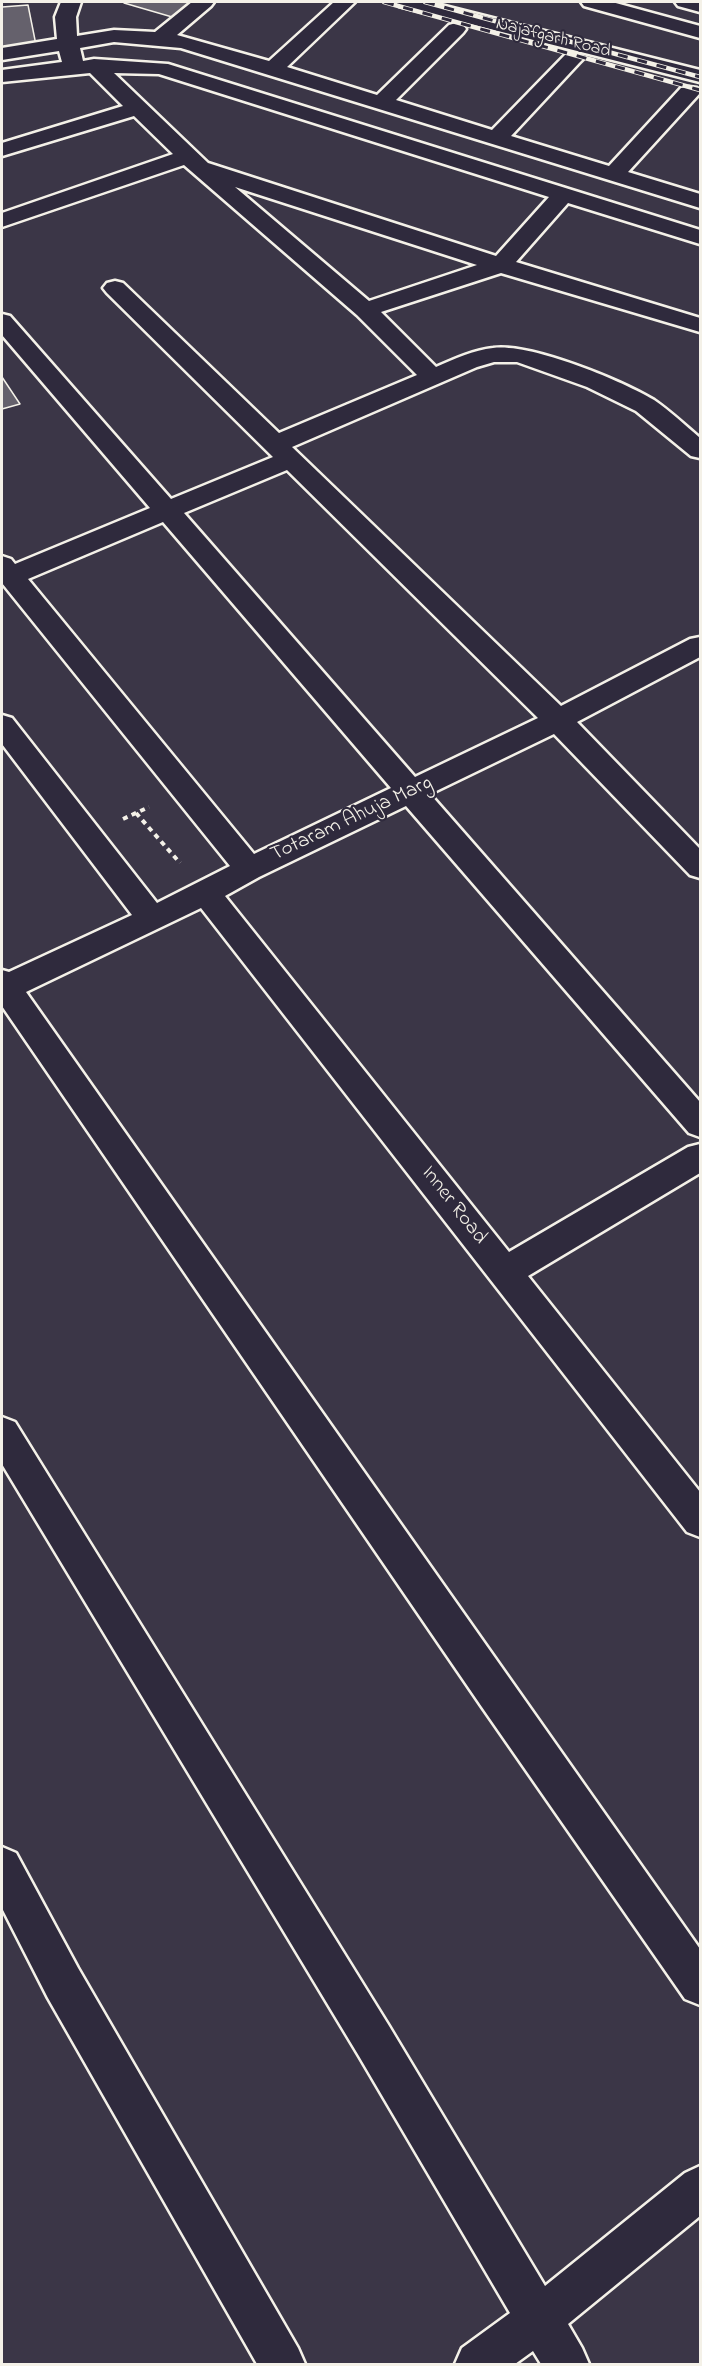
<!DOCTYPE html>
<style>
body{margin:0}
#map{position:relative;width:702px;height:2366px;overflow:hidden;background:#3b3647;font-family:"Indie Flower",sans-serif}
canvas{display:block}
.frame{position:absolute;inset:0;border:3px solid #f4f1e8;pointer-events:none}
</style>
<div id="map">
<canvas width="702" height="2366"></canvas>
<div class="frame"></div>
</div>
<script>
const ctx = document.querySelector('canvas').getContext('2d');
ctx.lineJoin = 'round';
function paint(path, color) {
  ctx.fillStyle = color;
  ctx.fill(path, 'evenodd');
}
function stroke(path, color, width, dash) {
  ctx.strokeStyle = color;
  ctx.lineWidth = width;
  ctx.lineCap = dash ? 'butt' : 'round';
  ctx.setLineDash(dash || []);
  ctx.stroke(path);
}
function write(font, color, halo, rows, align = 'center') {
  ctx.font = font + ' "Indie Flower",sans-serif';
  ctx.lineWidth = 4.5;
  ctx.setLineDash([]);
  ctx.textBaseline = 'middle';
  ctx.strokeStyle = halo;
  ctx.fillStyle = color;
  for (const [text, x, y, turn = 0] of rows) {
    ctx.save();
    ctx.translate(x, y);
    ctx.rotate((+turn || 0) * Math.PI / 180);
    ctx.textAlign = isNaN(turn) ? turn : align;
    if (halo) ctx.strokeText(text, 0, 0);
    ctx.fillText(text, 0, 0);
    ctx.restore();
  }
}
const building = new Path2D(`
 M126,2H198L179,19L124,3Z
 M28,5L36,45L2,48V7Z
 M2,377L20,404L2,409Z`);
const path = new Path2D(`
 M136,813L180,863
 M123,819L149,807`);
const minor = new Path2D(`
 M61,2H81L76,17L77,36L114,30L155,32L192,2H214L211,6L177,35L269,61L334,2H355L287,67L377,95L449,25L456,23L463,25L466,29L463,33L396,100L492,130L565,55L572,53L579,55L583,59L579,63L511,136L609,166L681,88L689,87L697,88L700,93L628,172L700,194V208L181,48L114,42L80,48L83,61L94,59L168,64L700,230V244L568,203L516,262L700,318V332L501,273L381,312L436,367C454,359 474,350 493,348C531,343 620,380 654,400C670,411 685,425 700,438V458L691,456L636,411L587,387L517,362H494L477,367L292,447L561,706L690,639L700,637V657L577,722L700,849V878L690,875L554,734L430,794L700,1102V1137L689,1133L406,806L259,877L225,896L509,1252L688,1147L700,1144V1173L528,1276L700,1492V1537L687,1532L201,908L26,992L700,1949V2005L685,1999L482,1707L2,1006V970L9,972L132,915L2,744V715L12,718L157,903L230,866L2,583V556L11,559L15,564L150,508L2,335V314L10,316L171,499L273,457L107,293L103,288L107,283L115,281L123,283L279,433L417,375L357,315L184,165L2,227V213L173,154L134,116L2,156V143L123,106L90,73L2,82V70L62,62L59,51L2,60V48L57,39L55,17ZM114,73L159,74L549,197L496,256L208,163ZM235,187L477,265L369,301ZM287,470L538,718L415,777L184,513ZM163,522L391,788L254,854L28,579Z
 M2,1417L15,1422L389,2026L545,2286L685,2173L700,2166V2216L568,2324L582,2348L589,2364H541L533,2351L515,2364H455L462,2348L510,2313L359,2056L2,1464Z
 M2,1847L16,1853L78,1968L298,2348L305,2364H257L48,1998L2,1908Z`);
const major = new Path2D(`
 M396,2H429L700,70V82L399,6Z
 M581,2H612L700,26V38L584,6Z
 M675,2H700V12L678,6Z`);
const rail = new Path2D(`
 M384,2L700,90
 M425,2L700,77`);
const farStreetnames = [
 ["Najafgarh Road",553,39,14]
];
const streetNames = [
 ["Totaram Ahuja Marg",352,820,-25],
 ["Inner Road",453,1206,52]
];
paint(building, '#65616c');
stroke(building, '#f4f1e8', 1.5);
stroke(minor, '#f4f1e8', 5);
stroke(major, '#f4f1e8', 5);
stroke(path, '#f4f1e8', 4, [5, 4.5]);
paint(minor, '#2f2a3d');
paint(major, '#2f2a3d');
stroke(rail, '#f4f1e8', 4.5);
stroke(rail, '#2f2a3d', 3, [10]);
write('18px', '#f4f1e8', '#2f2a3d', farStreetnames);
write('21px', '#f4f1e8', '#2f2a3d', streetNames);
</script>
